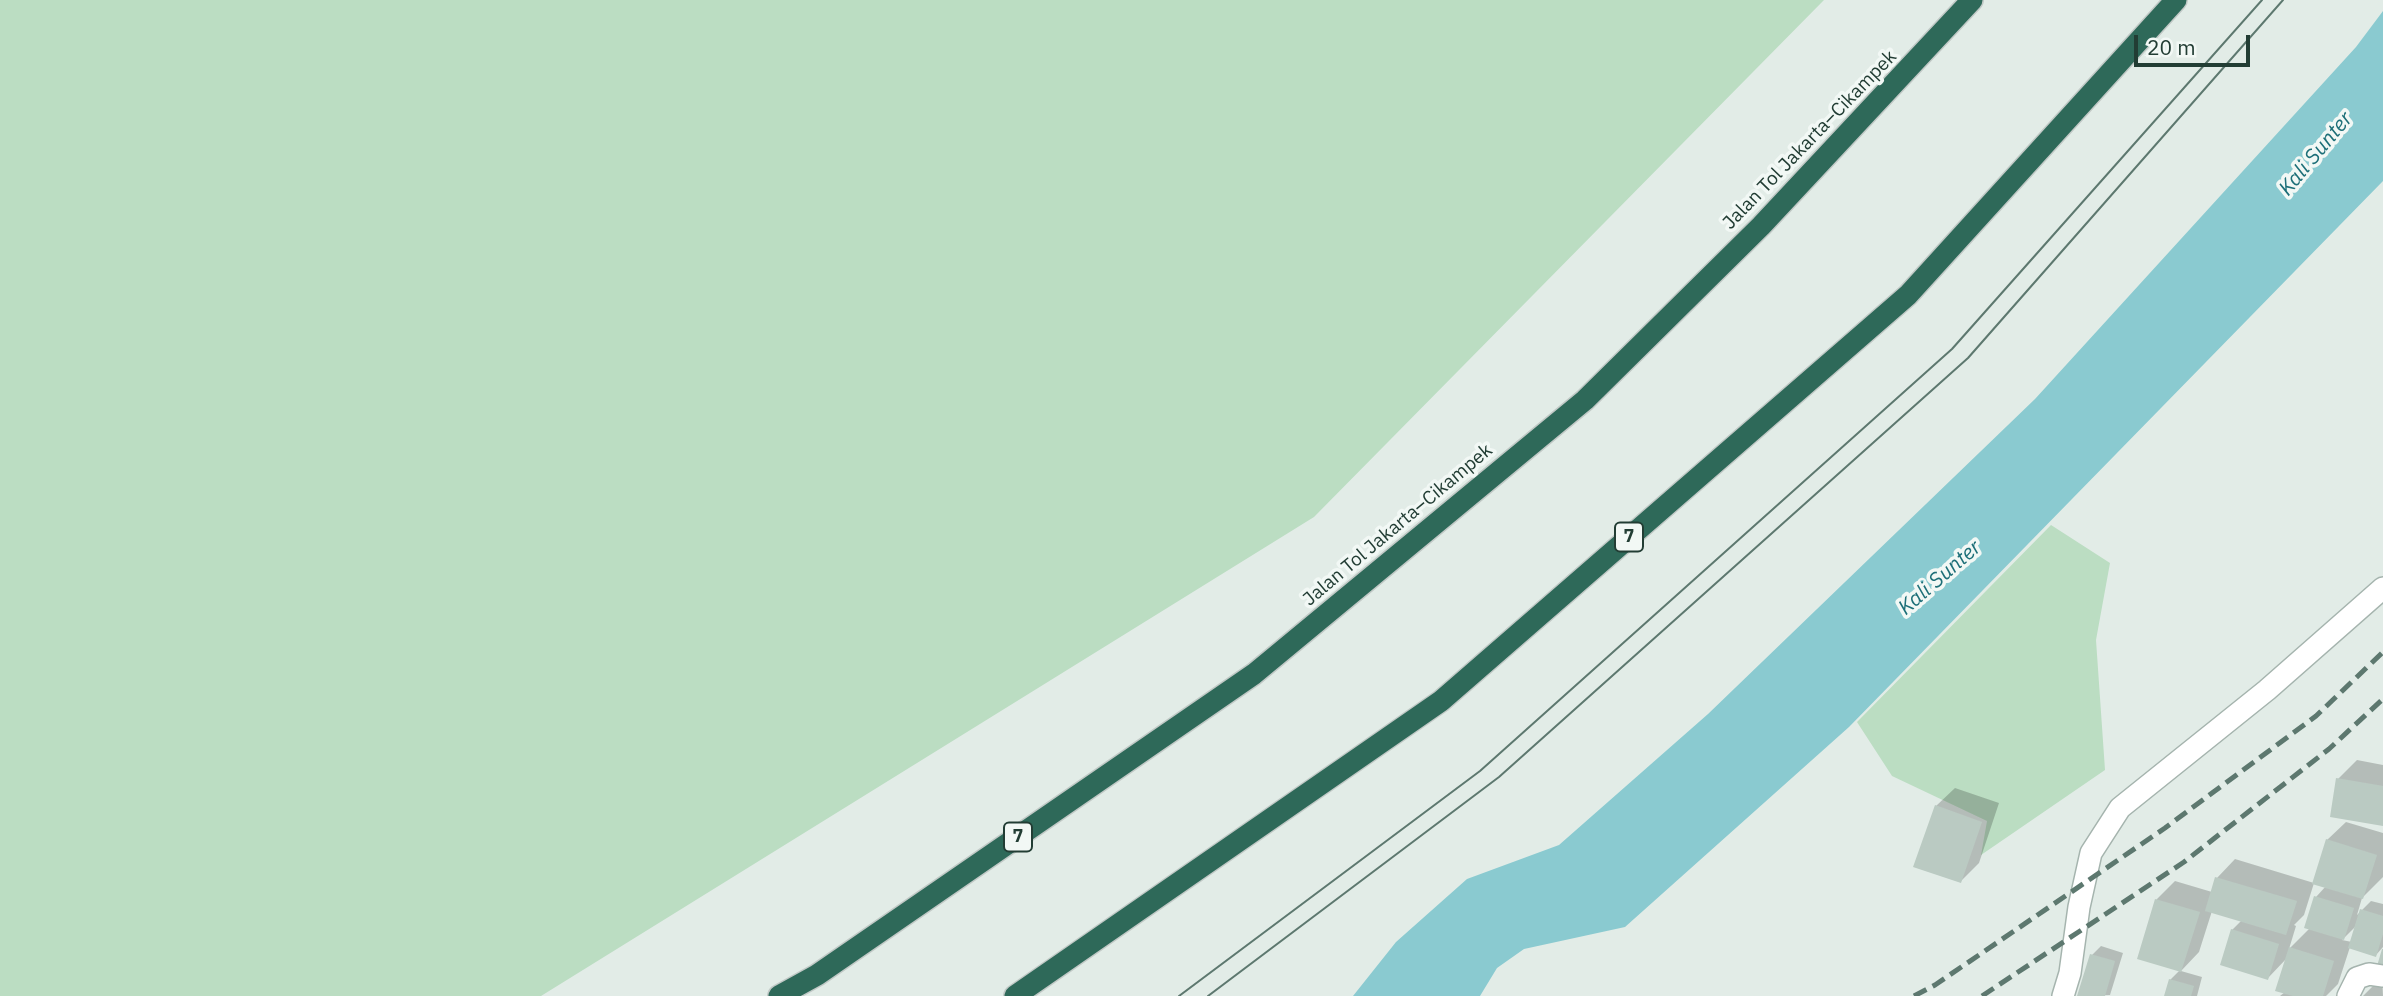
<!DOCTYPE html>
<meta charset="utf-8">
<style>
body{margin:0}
#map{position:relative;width:2383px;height:996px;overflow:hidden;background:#e2ece7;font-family:"IBM Plex Sans",sans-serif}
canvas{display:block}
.scale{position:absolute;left:2134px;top:35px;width:116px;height:32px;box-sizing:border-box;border:4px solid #223d34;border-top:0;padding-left:9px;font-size:21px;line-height:24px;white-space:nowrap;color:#223d34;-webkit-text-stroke:5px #f2f8f5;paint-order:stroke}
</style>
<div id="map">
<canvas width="2383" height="996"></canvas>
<div class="scale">20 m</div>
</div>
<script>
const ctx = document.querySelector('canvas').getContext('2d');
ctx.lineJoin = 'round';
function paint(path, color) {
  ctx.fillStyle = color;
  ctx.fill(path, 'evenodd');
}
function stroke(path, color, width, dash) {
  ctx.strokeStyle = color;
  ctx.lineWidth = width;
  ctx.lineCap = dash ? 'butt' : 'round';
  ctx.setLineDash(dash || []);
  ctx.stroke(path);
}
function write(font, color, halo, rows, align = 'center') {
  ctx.font = font + ' "IBM Plex Sans",sans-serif';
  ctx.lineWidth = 7;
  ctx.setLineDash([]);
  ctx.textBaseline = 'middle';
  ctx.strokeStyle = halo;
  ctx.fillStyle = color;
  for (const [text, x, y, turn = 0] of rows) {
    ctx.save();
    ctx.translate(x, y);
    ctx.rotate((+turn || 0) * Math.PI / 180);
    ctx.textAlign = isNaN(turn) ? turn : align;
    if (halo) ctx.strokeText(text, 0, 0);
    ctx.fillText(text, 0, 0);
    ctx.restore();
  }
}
const green = new Path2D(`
 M0,0H1824L1314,517L541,996H0Z
 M2051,525L2110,563L2096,640L2105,770L1981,855L1987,821L1892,776L1857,722Z`);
const water = new Path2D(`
 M2383,11V181L1849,727L1625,927L1524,949L1497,968L1480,996H1353L1396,942L1467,879L1559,845L1708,714L2035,399L2356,47Z`);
const shadow = new Path2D(`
 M2357,760L2383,765V824L2338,779Z
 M1955,788L1999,803L1979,863L1961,881L1936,806Z
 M2346,822L2383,833V877L2362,898L2357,915L2371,901L2383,904V947L2376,955L2350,947L2338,984L2326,996H2280L2285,992L2287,958L2268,978L2232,930L2242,920L2212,911L2199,952L2181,971L2202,977L2197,996H2165L2170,980L2180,970L2156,900L2175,881L2212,892L2217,878L2235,859L2314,883L2304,915L2294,925L2296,926L2289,949L2310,928L2307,927L2316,897L2326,886L2327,840ZM2357,925L2352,942L2342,940Z
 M2101,946L2123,953L2110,995L2079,996L2092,955Z
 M2382,977L2383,996H2363Z`);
const building = new Path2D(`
 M2336,778L2383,786V826L2330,817Z
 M1935,805L1982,822L1961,883L1913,867Z
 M2326,839L2377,855L2363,899L2312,884Z
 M2215,877L2297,901L2286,935L2205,911Z
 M2314,896L2354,908L2344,940L2304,928Z
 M2155,899L2200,912L2181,972L2137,959Z
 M2360,909L2383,916V934L2376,957L2348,948Z
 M2231,929L2279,944L2268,980L2220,965Z
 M2289,947L2334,961L2323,996H2293L2275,991Z
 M2382,949H2383V968L2377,966Z
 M2090,954L2115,961L2105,996H2077Z
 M2169,979L2194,986L2191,996H2164Z`);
const minor = new Path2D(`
 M2063,996L2070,973L2079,907L2091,853L2120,808L2267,690L2383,588
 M2348,996L2357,978L2369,974L2383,976`);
const motorway = new Path2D(`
 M779,996L817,975L1254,674L1585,400L1761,226L1972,0
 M1015,996L1441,701L1908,295L2176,0`);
const tram = new Path2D(`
 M1179,996L1480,771L1952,349L2262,0
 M1208,996L1499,777L1968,358L2283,0`);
const rail = new Path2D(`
 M1914,996L1935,985L2165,828L2316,716L2383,652
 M1982,996L2184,862L2329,749L2383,699`);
const shields = [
 [1629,537,28],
 [1018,837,28]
];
const shieldNames = [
 ["7",1629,537],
 ["7",1018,837]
];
const streetNames = [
 ["Jalan Tol Jakarta–Cikampek",1810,140,-46],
 ["Jalan Tol Jakarta–Cikampek",1398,525,-40]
];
const waterNames = [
 ["Kali Sunter",2316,154,-50],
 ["Kali Sunter",1940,578,-41]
];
paint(green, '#bbddc2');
paint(water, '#8acad0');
paint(shadow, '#0003');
paint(building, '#bacac2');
stroke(minor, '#a5b4ae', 24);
stroke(motorway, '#c1c9c6', 24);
stroke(minor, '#fff', 21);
stroke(motorway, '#2e6959', 21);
stroke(tram, '#5d786f', 2);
stroke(rail, '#5d786f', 5, [14, 7]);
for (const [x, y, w] of shields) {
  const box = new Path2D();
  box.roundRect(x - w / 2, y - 14.5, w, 29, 5);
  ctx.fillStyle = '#f2f8f5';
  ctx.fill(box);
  stroke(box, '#223d34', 2);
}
write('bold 18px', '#223d34', null, shieldNames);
write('19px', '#223d34', '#f2f8f5', streetNames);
write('italic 21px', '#1d6f78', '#f2f8f5', waterNames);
</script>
